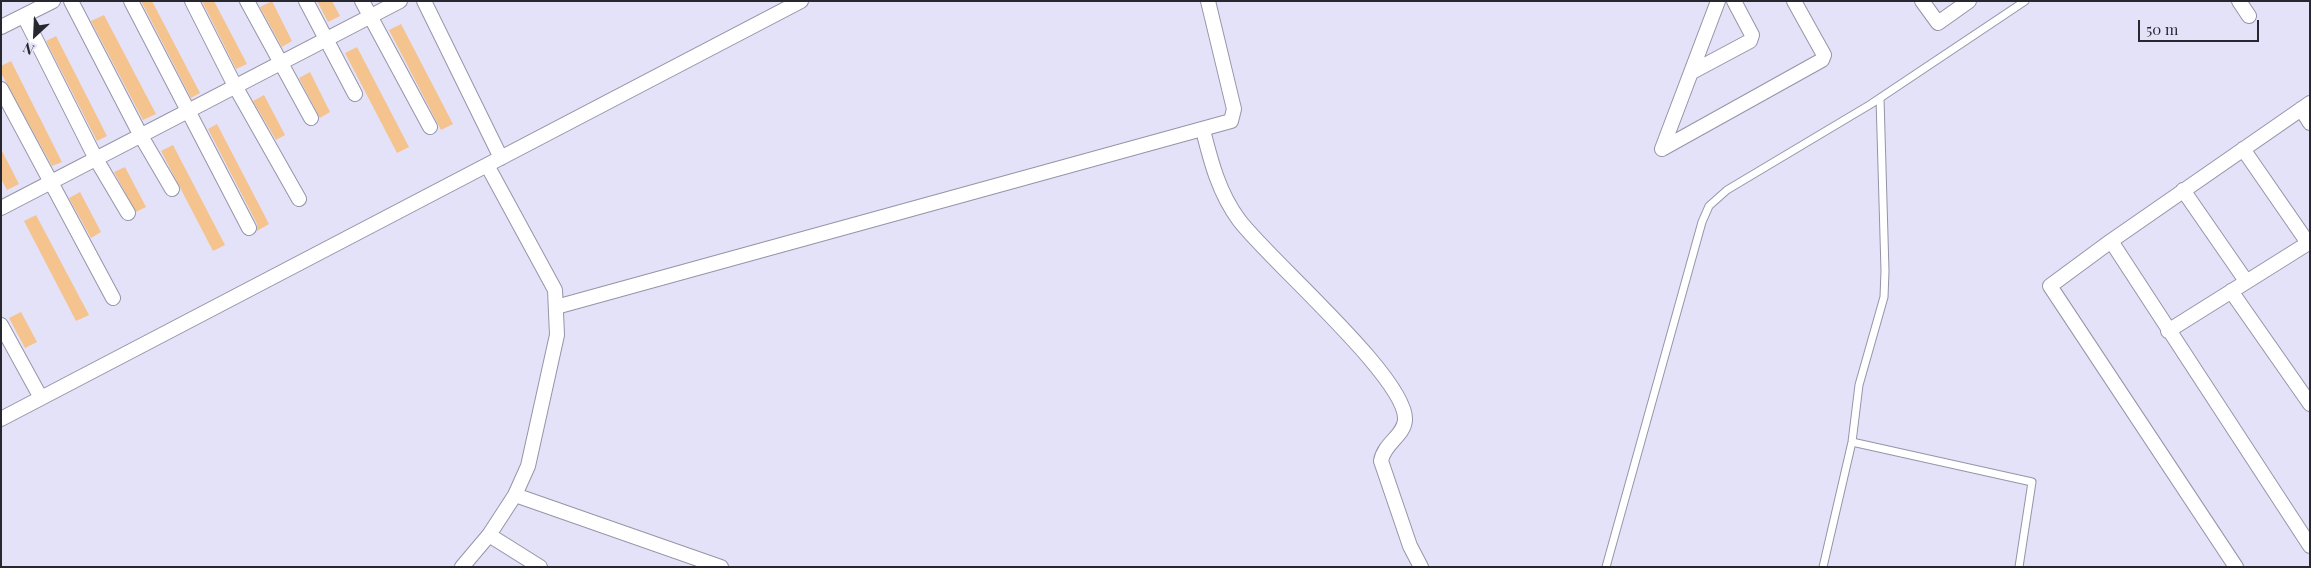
<!DOCTYPE html>
<style>
body{margin:0}
#map{position:relative;width:2311px;height:568px;overflow:hidden;background:#e4e2f8;font-family:"Playfair Display",serif}
canvas{display:block}
.frame{position:absolute;inset:0;border:2px solid #27272f;pointer-events:none}
.north{position:absolute;left:10px;top:10px;width:50px;height:50px;-webkit-text-stroke:4px #e4e2f8;paint-order:stroke;rotate:205deg;font-size:14px;font-weight:700;line-height:20px;text-align:center;color:#27272f}
.north::after{content:'';display:block;margin:auto;width:18px;height:22px;background:#27272f;clip-path:polygon(50% 0,100% 100%,50% 72%,0 100%)}
.scale{position:absolute;left:2138px;top:20px;width:121px;height:22px;box-sizing:border-box;border:2px solid #27272f;border-top:0;padding-left:6px;font-size:15px;line-height:18px;white-space:nowrap;color:#27272f;-webkit-text-stroke:4px #e4e2f8;paint-order:stroke}
</style>
<div id="map">
<canvas width="2311" height="568"></canvas>
<div class="frame"></div>
<div class="north">N</div>
<div class="scale">50 m</div>
</div>
<script>
const ctx = document.querySelector('canvas').getContext('2d');
ctx.lineJoin = 'round';
function paint(path, color) {
  ctx.fillStyle = color;
  ctx.fill(path, 'evenodd');
}
function stroke(path, color, width, dash) {
  ctx.strokeStyle = color;
  ctx.lineWidth = width;
  ctx.lineCap = dash ? 'butt' : 'round';
  ctx.setLineDash(dash || []);
  ctx.stroke(path);
}
const building = new Path2D(`
 M141,1H152L200,93L191,98Z
 M202,1H214L247,64L236,69Z
 M272,1L292,41L282,47L260,7Z
 M317,1H332L340,16L328,22Z
 M104,15L156,114L143,120L91,21Z
 M401,24L453,124L441,130L389,30Z
 M56,36L107,136L97,141L46,41Z
 M357,47L409,147L397,153L345,53Z
 M11,61L62,162L52,166L1,73V66Z
 M310,72L330,112L320,118L299,78Z
 M264,95L285,135L276,140L253,101Z
 M217,124L269,224L257,231V224L208,129Z
 M173,145L225,245L213,251L161,151Z
 M1,149L19,184L7,190L1,179Z
 M125,167L146,207L136,212L114,172Z
 M80,192L101,232L91,238L69,198Z
 M36,215L89,315L76,321L24,221Z
 M21,312L37,342L25,348L9,318Z`);
const lane = new Path2D(`
 M1852,442L2032,482L2019,567
 M1606,567L1702,222L1709,206L1727,190L1871,104L2025,1
 M1823,567L1852,442L1859,385L1884,297L1885,271L1880,98`);
const street = new Path2D(`
 M71,1L141,136L172,189
 M131,1L249,228
 M192,1L235,86L299,199
 M247,1L311,118
 M306,1L355,94
 M362,1L430,127
 M424,1L501,158
 M1922,1L1938,23L1969,1
 M2239,1L2249,16
 M24,16L96,159L128,213
 M1,27L53,1
 M1692,72L1750,41L1752,35L1734,1
 M1,89L113,298
 M2301,109L2310,123
 M1203,130C1211,162 1219,193 1239,220C1269,260 1408,379 1405,420C1404,436 1384,443 1381,461L1410,546L1421,567
 M1662,149L1822,60L1824,55L1794,1
 M1662,149L1718,1
 M2243,149L2308,243
 M2183,190L2246,281
 M1,208L400,1
 M2111,241L2310,546
 M2231,291L2310,404
 M556,307L1231,121L1234,109L1208,1
 M1,325L41,398
 M2168,331L2310,242
 M1,419L801,1
 M515,495L721,567
 M489,535L540,567
 M462,567L489,535L515,495L528,466L557,335L555,290L487,165
 M2236,567L2050,286L2111,241L2310,103`);
paint(building, '#f5c38e');
stroke(lane, '#9594a8', 9);
stroke(street, '#9594a8', 16);
stroke(lane, '#fff', 7);
stroke(street, '#fff', 14);
</script>
